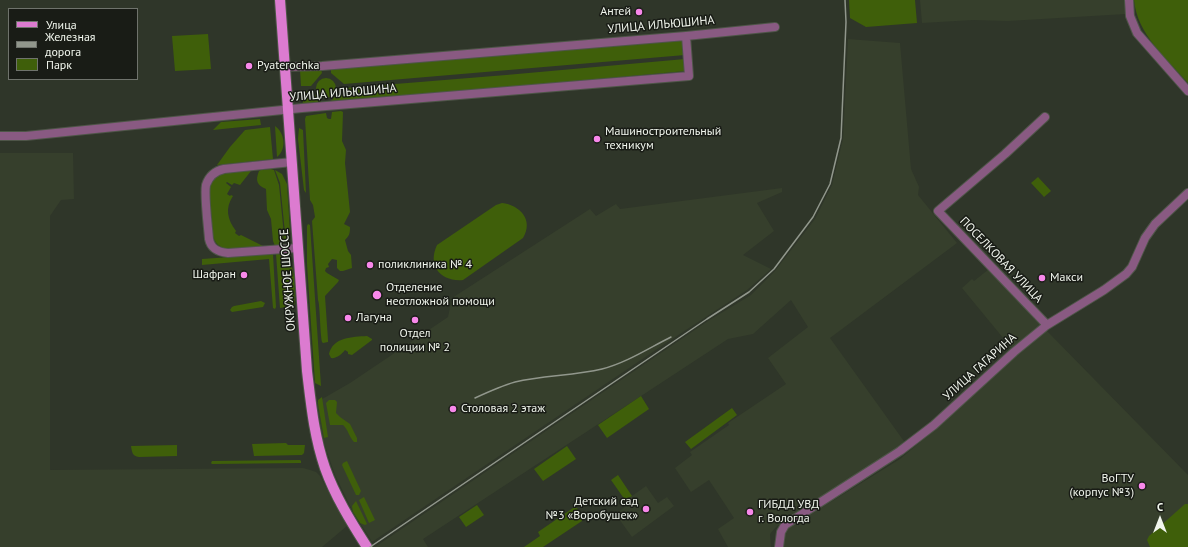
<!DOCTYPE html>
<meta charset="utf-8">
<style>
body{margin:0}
#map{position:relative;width:1188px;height:547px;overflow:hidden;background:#2f3629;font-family:"PT Sans",sans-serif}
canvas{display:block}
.legend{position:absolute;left:8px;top:8px;width:130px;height:72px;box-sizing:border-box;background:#191c16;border:1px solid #6f736c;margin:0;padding:5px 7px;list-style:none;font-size:12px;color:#f1f6ed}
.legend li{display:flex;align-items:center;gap:8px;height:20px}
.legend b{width:20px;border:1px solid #6f736c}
.north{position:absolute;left:1140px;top:499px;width:40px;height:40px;-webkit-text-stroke:3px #191c16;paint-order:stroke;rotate:0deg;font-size:11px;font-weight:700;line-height:16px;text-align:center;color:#f1f6ed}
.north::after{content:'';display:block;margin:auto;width:14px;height:18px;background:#f1f6ed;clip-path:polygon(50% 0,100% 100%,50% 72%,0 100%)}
</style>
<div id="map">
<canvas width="1188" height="547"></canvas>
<ul class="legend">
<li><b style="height:5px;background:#dc7bd0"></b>Улица</li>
<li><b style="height:5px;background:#91978c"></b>Железная дорога</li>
<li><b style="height:11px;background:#3f5f0a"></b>Парк</li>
</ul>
<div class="north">С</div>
</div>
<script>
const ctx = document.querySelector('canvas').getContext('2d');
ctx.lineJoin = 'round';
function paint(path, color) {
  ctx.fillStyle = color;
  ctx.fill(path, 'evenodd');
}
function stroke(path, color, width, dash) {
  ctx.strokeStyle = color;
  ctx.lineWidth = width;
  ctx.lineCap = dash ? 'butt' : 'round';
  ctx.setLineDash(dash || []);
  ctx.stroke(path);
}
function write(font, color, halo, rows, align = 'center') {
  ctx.font = font + ' "PT Sans",sans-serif';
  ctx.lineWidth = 3;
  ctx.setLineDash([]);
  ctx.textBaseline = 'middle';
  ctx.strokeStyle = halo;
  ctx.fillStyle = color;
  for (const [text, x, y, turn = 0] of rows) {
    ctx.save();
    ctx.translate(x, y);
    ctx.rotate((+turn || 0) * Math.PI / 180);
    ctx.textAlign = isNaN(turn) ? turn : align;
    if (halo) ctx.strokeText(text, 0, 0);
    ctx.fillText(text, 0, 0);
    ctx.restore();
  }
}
const built = new Path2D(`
 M920,0H1125L1126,14L1008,21L973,20L922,23Z
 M848,39L900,43L911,169L919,187L918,195L957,243L830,338L906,444L776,527L770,534L771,547H728L718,529L734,518L709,480L691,492L675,468L692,455L690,452L729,425L728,423L786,384L768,358L808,327L791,300L753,334L728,339L423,539L428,547H375L708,321L751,295L775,271L815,219L832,185L843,139Z
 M0,153H73L74,199L61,200L50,216V470L303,468L310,470L316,472L320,476L347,526L322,547H0Z
 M782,188V192L757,203L774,231L743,255L771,269L747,290L666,343L372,542L352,510L335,475L322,437L317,402L350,383L448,317L452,298L590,209L596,216L616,204L620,209Z
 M989,269L1042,325L1013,350L962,288L972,279L974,281Z
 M1046,330L1188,475V547H783V536L787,529L900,459L938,427L1017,354Z
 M646,486L658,503L667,497L674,506L632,537L619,519L618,512L628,505L625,501Z`);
const green = new Path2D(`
 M849,0H915L917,23L866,27L850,18Z
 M1134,0H1188V83C1167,59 1137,34 1134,0Z
 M208,34L211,69L175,71L172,36Z
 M683,39L685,55L344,84L331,73V68Z
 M685,59L686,71L509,87L331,101L343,88H346L506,75Z
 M321,69L322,73L311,86H301L300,70Z
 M316 88a10 10 0 1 1 20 0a10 10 0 1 1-20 0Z
 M311,91L321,100V102L303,104L302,92Z
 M341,111L343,112L342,141L346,150L345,163L350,212L344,224L350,227C350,234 349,236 345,240L348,251L351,255L352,268L343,271H340L337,268V260L332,259L328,264L329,267L326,268L325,271L327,273L339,280L338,282L325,296L328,340V342L323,343L322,342C320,333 320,304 318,300L312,221L315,217L313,205L310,200L305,119L306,116L326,113L327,118L329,119H331L332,112Z
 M260,119L261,125L213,130L221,122Z
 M275,126C285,133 287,149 277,157Z
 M270,127L273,159L217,165L230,147L245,130Z
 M299,128L303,130L306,193L304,190L298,139Z
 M271,169L274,170L279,185L284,235L279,245L275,246L273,241L271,219L267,210L266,189C257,185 255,181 259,171L261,170Z
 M275,170L282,174L287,184L290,232L288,238L282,243L285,233L280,183Z
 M251,171L240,185L234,183L232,185L227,182L226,183L231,187L227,194L230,196L231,195L233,196C225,208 227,219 236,231L235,233L239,236L241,235L265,247L226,249C219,247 215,243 213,236L209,189C214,170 235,171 251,171Z
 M1038,177L1051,191L1044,197L1031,183Z
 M502,203C520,205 534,220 523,238L463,280C441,282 427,266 437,245L496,205Z
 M308,224L310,225L321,386L315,383L307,264V226Z
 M273,254L276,307L275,309L273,308L269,259L202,265V259Z
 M276,254C298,254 294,287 295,303L293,306L280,308Z
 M261,301L265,303L263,307L232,312L230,310L232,307L234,306Z
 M367,336L372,339V340L352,355L348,354V352L345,350C342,354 336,359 331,358L329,354C333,337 352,337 367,336Z
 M641,396L649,409L607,438L598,425Z
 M322,397L328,437L324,438L318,404V400Z
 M329,400H335L337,402L336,413L340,417L350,424L357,438V442H354C349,437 348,429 343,425H330L326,403Z
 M732,408L737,415L691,449L685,442Z
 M286,443L288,445H305L304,453L302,455L254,456L252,444Z
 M177,445V456L139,457C132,456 132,452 131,446Z
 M567,446L576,459L543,481L534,469Z
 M212,461L300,460L301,461V463L212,464L211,463Z
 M347,461L361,491L359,495H356L342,465L343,463Z
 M618,475L632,496L625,500L611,480Z
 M364,497L375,520L369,523L359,500Z
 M356,501L367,524L365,525L360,523L353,512L352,506Z
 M1185,504H1188V547H1150L1147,540L1149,536Z
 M477,505L484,515L466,527L459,517Z
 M573,508H577L583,517L582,521L543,547H524L540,536L538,532Z`);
const minor = new Path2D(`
 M1129,0L1130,16L1137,33L1188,91
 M285,67L322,66L686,36L775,27
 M1045,117L1005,154L938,211L1047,325
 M0,136H26L302,108L689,76L686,36
 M292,162L224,169C215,171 209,176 206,185C204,196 208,226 209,239C211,249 218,252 228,253L298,248
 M779,547L781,532L785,525L900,451L934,425L1014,352L1047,325L1104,290L1126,274L1132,267L1145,238L1155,224L1188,193`);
const major = new Path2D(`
 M280,0L307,371C311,404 314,436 325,468C335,496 351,522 367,547`);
const rail = new Path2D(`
 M475,398C488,392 501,386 515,382C543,375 573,376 602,369C626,363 649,348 671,337
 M370,547L707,319L749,292L774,269L813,217L830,184L841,138L846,22L845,0`);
const markers = [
 [639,12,4,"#f888ea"],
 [249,66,4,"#f888ea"],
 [597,139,4,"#f888ea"],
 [370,265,4,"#f888ea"],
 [244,275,4,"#f888ea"],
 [1042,278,4,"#f888ea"],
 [377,295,5,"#f888ea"],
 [348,318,4,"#f888ea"],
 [415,320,4,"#f888ea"],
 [453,409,4,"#f888ea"],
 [1142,486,4,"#f888ea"],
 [646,509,4,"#f888ea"],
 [750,512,4,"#f888ea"]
];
const poiNames = [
 ["Антей",631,12,"right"],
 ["Pyaterochka",257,66],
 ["Машиностроительный",605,132],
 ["техникум",605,146],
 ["поликлиника № 4",378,265],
 ["Шафран",236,275,"right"],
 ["Макси",1050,278],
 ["Отделение",386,288],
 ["неотложной помощи",386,302],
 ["Лагуна",356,318],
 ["Отдел",415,334,"center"],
 ["полиции № 2",415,348,"center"],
 ["Столовая 2 этаж",461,409],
 ["ВоГТУ",1134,479,"right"],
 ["(корпус №3)",1134,493,"right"],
 ["Детский сад",638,502,"right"],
 ["№3 «Воробушек»",638,516,"right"],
 ["ГИБДД УВД",758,505],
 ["г. Вологда",758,519]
];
const streetNames = [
 ["УЛИЦА ИЛЬЮШИНА",661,25,-5],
 ["УЛИЦА ИЛЬЮШИНА",343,93,-5],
 ["ПОСЕЛКОВАЯ УЛИЦА",1001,260,46],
 ["ОКРУЖНОЕ ШОССЕ",288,280,-94],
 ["УЛИЦА ГАГАРИНА",980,367,-42]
];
paint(built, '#363f2c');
paint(green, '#3f5f0a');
stroke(minor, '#4e5548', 10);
stroke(major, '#4e5548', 12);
stroke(minor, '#895a82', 8);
stroke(major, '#dc7bd0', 10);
stroke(rail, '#91978c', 1.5);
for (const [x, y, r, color] of markers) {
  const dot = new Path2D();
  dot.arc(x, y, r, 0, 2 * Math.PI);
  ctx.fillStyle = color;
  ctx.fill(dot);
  stroke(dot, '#191c16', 1.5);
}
write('12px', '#f1f6ed', '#191c16', poiNames, 'left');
write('12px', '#f1f6ed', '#191c16', streetNames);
</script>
